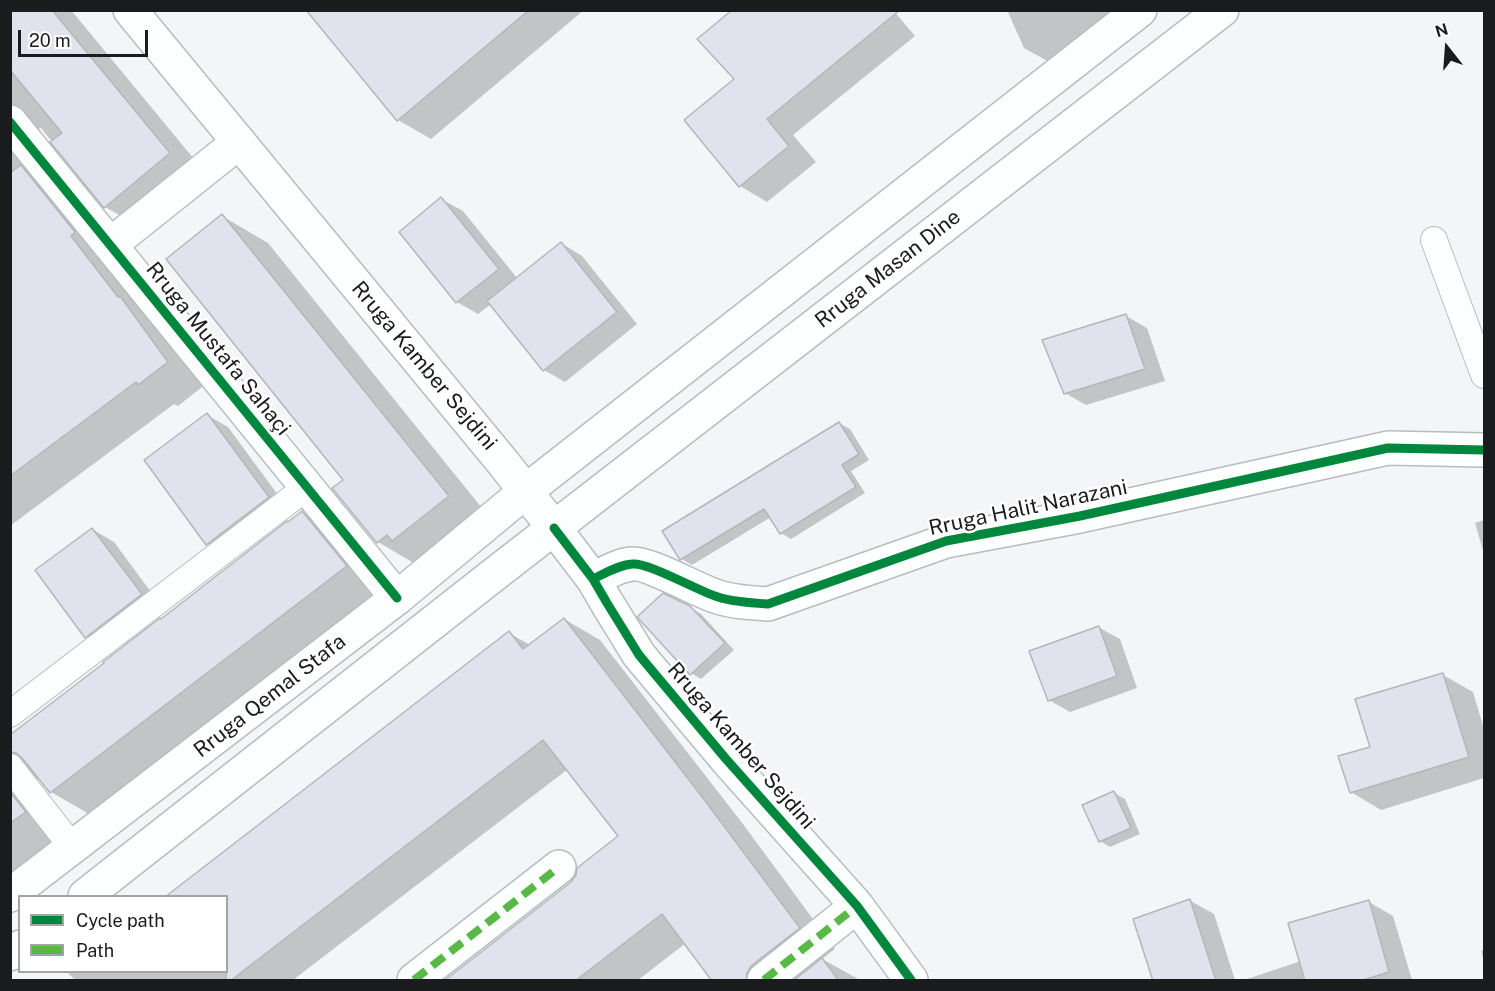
<!DOCTYPE html>
<meta charset="utf-8">
<style>
body{margin:0}
#map{position:relative;width:1495px;height:991px;overflow:hidden;background:#f4f5f8;font-family:"Public Sans",sans-serif}
canvas{display:block}
.frame{position:absolute;inset:0;border:12px solid #1a1b1c;pointer-events:none}
.legend{position:absolute;left:18px;top:895px;width:210px;height:78px;box-sizing:border-box;background:#fff;border:2px solid #a3a4a4;margin:0;padding:8px 10px;list-style:none;font-size:18px;color:#1a1b1c}
.legend li{display:flex;align-items:center;gap:12px;height:30px}
.legend b{width:30px;border:2px solid #a3a4a4}
.north{position:absolute;left:1417px;top:18px;width:60px;height:60px;-webkit-text-stroke:4px #fff;paint-order:stroke;rotate:343deg;font-size:16px;font-weight:700;line-height:24px;text-align:center;color:#1a1b1c}
.north::after{content:'';display:block;margin:auto;width:21px;height:27px;background:#1a1b1c;clip-path:polygon(50% 0,100% 100%,50% 72%,0 100%)}
.scale{position:absolute;left:18px;top:30px;width:130px;height:27px;box-sizing:border-box;border:3px solid #1a1b1c;border-top:0;padding-left:8px;font-size:18px;line-height:21px;white-space:nowrap;color:#1a1b1c;-webkit-text-stroke:4px #fff;paint-order:stroke}
</style>
<div id="map">
<canvas width="1495" height="991"></canvas>
<div class="frame"></div>
<ul class="legend">
<li><b style="height:8px;background:#00873e"></b>Cycle path</li>
<li><b style="height:8px;background:#58b947"></b>Path</li>
</ul>
<div class="north">N</div>
<div class="scale">20 m</div>
</div>
<script>
const ctx = document.querySelector('canvas').getContext('2d');
ctx.lineJoin = 'round';
function paint(path, color) {
  ctx.fillStyle = color;
  ctx.fill(path, 'evenodd');
}
function stroke(path, color, width, dash) {
  ctx.strokeStyle = color;
  ctx.lineWidth = width;
  ctx.lineCap = dash ? 'butt' : 'round';
  ctx.setLineDash(dash || []);
  ctx.stroke(path);
}
function write(font, color, halo, rows, align = 'center') {
  ctx.font = font + ' "Public Sans",sans-serif';
  ctx.lineWidth = 5;
  ctx.setLineDash([]);
  ctx.textBaseline = 'middle';
  ctx.strokeStyle = halo;
  ctx.fillStyle = color;
  for (const [text, x, y, turn = 0] of rows) {
    ctx.save();
    ctx.translate(x, y);
    ctx.rotate((+turn || 0) * Math.PI / 180);
    ctx.textAlign = isNaN(turn) ? turn : align;
    if (halo) ctx.strokeText(text, 0, 0);
    ctx.fillText(text, 0, 0);
    ctx.restore();
  }
}
const shadow = new Path2D(`
 M10,10H71L208,176L144,229L105,207L41,128L36,130L206,384L178,406L174,404L10,526Z
 M308,10H584L431,139L398,120Z
 M893,10L915,36L793,135L816,162L767,202L740,186L737,79Z
 M1007,10H1123L1051,63L1024,48Z
 M441,199L463,211L517,278L561,243L582,256L637,324L565,382L544,370L491,304L478,314L457,302Z
 M222,216L268,243L494,523L424,569L378,542L345,480Z
 M1126,316L1147,328L1165,381L1086,405L1065,393Z
 M207,415L228,427L289,510L228,556L207,544Z
 M839,423L850,429L869,460L851,471L865,493L791,539L781,533L771,517L692,565L682,559L664,532Z
 M302,513L341,535L384,589L89,814L51,792L39,777L34,784L63,834L10,879V737Z
 M1484,520V554L1475,523Z
 M92,529L114,542L162,607L107,649L86,636Z
 M689,607L701,614L734,650L701,679L691,673Z
 M564,619L600,640L743,824L835,949L822,959L860,980H714L686,943L638,980H446L572,883L620,836L568,769L293,980H75L68,973L70,972H226L509,633L530,645Z
 M1098,627L1120,639L1137,688L1070,712L1049,700Z
 M1443,675L1473,692L1484,729V778L1381,810L1351,792L1371,748Z
 M1114,793L1125,799L1140,834L1110,847L1100,841Z
 M1189,900L1214,914L1235,980H1154Z
 M1369,902L1393,916L1412,980H1244L1301,961Z
 M1484,950V961L1481,951Z`);
const building = new Path2D(`
 M10,10H52L170,153L104,208L50,142L62,133L10,70Z
 M306,10H529L397,121Z
 M732,10H900L767,119L789,146L739,187L684,120L734,79L697,39Z
 M21,165L75,232L71,236L118,297L120,296L168,362L138,385L136,382L10,476V173Z
 M441,197L499,269L456,303L399,232Z
 M222,214L449,496L392,541L387,535L377,543L332,488L343,480L166,259Z
 M561,242L617,312L543,371L487,301Z
 M1126,314L1145,369L1064,394L1042,340Z
 M207,413L269,497L206,545L144,460Z
 M839,422L859,454L842,465L856,487L780,534L764,509L680,560L662,531Z
 M302,511L347,566L50,793L22,758L16,753L10,752V735L104,663L103,662L160,618L161,619L287,521L288,522Z
 M92,528L142,594L85,638L35,570Z
 M663,593L690,606L725,643L690,675L637,617Z
 M564,618L706,802L800,928L752,965L747,973L746,981H712L662,914L575,981H444L571,882L576,875L577,868L618,836L543,740L230,981H226V897H165L509,631L523,649Z
 M1099,626L1117,676L1048,701L1029,651Z
 M1443,673L1469,757L1350,793L1338,756L1370,747L1355,699Z
 M1114,791L1131,828L1099,842L1082,805Z
 M10,792L26,812L10,823Z
 M1190,899L1216,981H1153L1133,919Z
 M1369,900L1389,972L1360,981H1305L1288,923Z
 M822,958L839,981H793Z`);
const service = new Path2D(`
 M1434,240L1484,375
 M10,714L307,487
 M10,767L73,848`);
const minor = new Path2D(`
 M10,122L397,598
 M110,245L239,142
 M554,528L593,579L607,603L639,655L726,759L857,906L911,980
 M593,579C606,573 619,565 632,564C648,562 698,591 718,597C733,602 751,603 768,604L946,541L1080,516L1388,448L1484,450
 M414,980L559,867
 M764,980L857,906`);
const secondary = new Path2D(`
 M130,10L505,465L554,528`);
const primary = new Path2D(`
 M10,895L397,598L526,491L1140,10
 M85,896L496,573L1222,10
 M10,954L20,947`);
const quiet = new Path2D(`
 M414,980L559,867
 M764,980L857,906`);
const cycleway = new Path2D(`
 M10,122L397,598
 M554,528L593,579L607,603L639,655L726,759L857,906L911,980
 M593,579C606,573 619,565 632,564C648,562 698,591 718,597C733,602 751,603 768,604L946,541L1080,516L1388,448L1484,450`);
const streetNames = [
 ["Rruga Masan Dine",888,269,-38],
 ["Rruga Mustafa Sahaçi",218,349,51],
 ["Rruga Kamber Sejdini",424,366,50],
 ["Rruga Halit Narazani",1028,508,-12],
 ["Rruga Qemal Stafa",270,696,-38],
 ["Rruga Kamber Sejdini",741,746,49]
];
paint(shadow, '#0003');
paint(building, '#e0e2ee');
stroke(building, '#b5b6b8', 1.5);
stroke(service, '#babbbd', 28);
stroke(minor, '#babbbd', 36);
stroke(secondary, '#babbbd', 36);
stroke(primary, '#babbbd', 36);
stroke(service, '#fdfefe', 26);
stroke(minor, '#fdfefe', 33);
stroke(secondary, '#fdfefe', 33);
stroke(primary, '#fdfefe', 33);
stroke(quiet, '#58b947', 8, [15, 8]);
stroke(cycleway, '#00873e', 9);
write('21px', '#1a1b1c', '#fff', streetNames);
</script>
